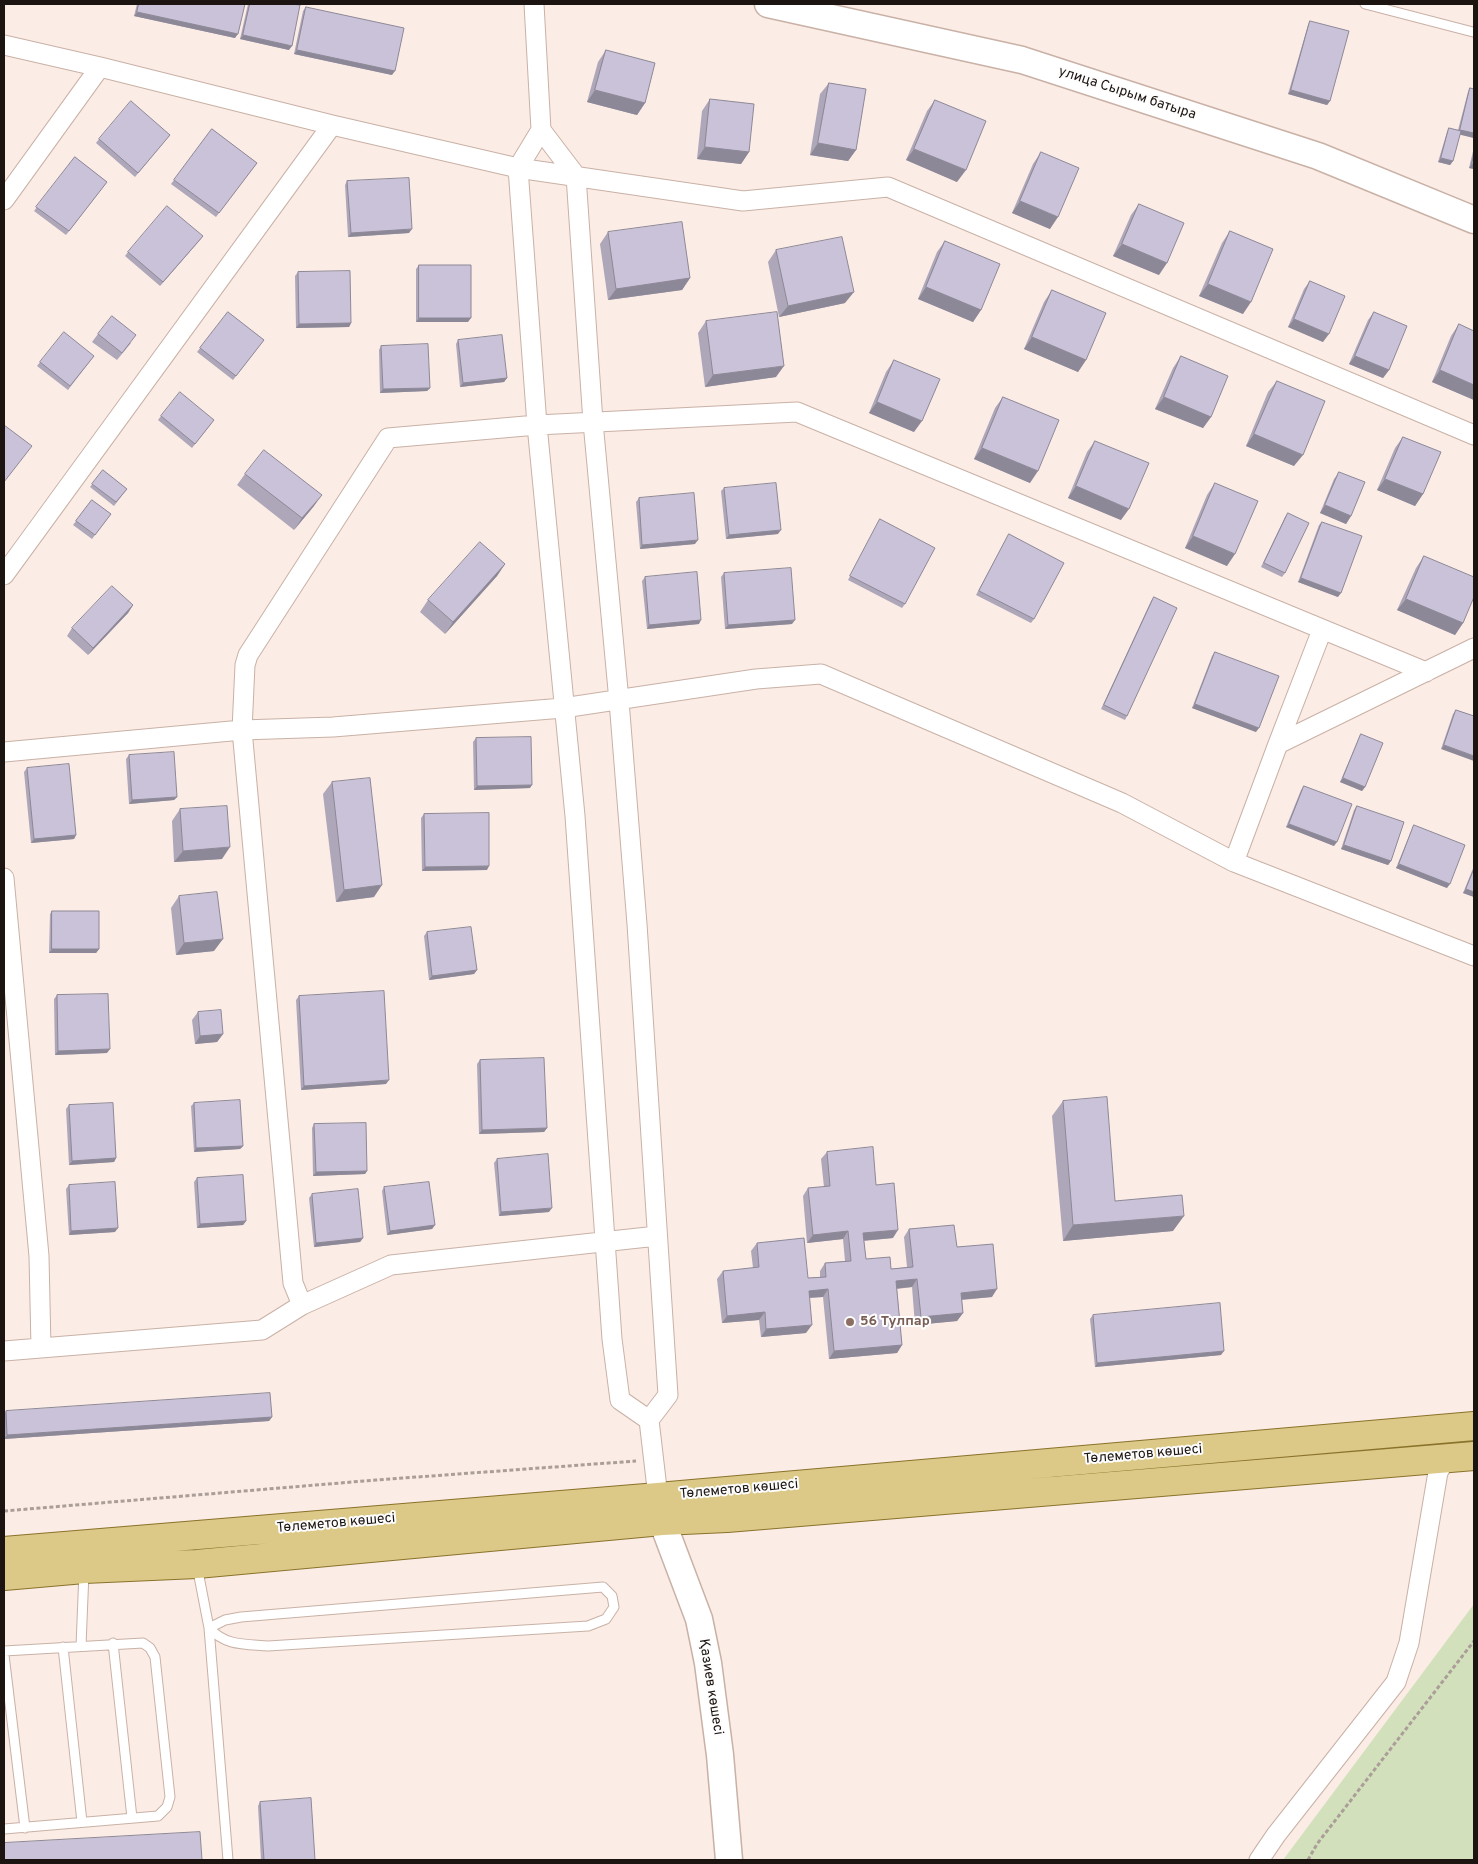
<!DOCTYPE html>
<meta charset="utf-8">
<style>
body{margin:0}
#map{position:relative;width:1478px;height:1864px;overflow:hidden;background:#fbece5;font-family:Overpass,sans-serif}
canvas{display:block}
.frame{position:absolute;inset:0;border:5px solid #1c1410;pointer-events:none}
</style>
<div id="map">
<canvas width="1478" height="1864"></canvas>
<div class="frame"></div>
</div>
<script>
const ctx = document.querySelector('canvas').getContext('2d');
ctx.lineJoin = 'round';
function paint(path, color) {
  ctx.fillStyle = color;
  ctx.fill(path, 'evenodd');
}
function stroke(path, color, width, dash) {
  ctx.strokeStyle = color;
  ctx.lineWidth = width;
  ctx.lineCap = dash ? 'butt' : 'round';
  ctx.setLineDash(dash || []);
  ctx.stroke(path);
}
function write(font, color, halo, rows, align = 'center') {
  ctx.font = font + ' Overpass,sans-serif';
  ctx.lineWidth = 4;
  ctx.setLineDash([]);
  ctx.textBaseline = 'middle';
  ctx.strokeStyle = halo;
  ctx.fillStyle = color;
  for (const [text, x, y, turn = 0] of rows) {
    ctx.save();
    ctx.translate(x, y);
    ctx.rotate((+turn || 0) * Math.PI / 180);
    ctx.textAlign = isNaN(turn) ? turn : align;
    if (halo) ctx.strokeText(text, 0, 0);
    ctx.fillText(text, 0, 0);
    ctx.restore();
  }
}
const green = new Path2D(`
 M1474,1604V1860H1283Z`);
const path = new Path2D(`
 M4,1511L376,1480L636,1461
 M1308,1860L1317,1844L1474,1641`);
const lane = new Path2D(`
 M1365,4L1473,32
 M197,1566L209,1628L228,1860
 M603,1587L612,1596L614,1607L606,1619L588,1626L268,1646C244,1644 226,1646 209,1628L225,1620L241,1617Z
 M113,1643L132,1818
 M81,1646L84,1572
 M63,1647L82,1822
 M4,1651L143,1643L150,1648L155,1657L170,1797L167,1807L158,1816L4,1829
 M4,1655L25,1828`);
const street = new Path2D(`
 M534,4L541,130L576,176L593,422L619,701L637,924L668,1395L649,1420L658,1497
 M4,45L100,67
 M541,130L518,168L537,425L575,816L612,1339L620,1400L649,1420
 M4,200L100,67L332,125L518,168L743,201L888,187L1474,435
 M4,575L332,125
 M1278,744L1474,648
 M4,752L242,730L333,727L563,708L756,679L821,674L1122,803L1234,862L1474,956
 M1234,862L1278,744L1322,630
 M4,878L39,1256L41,1348
 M657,1236L391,1265L302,1305L293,1283L242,730L245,665L248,655L388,438L537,425L797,412L1426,672
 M4,1351L262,1330L302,1305
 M1259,1860L1276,1835L1396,1682L1409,1643L1438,1472L1446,1459`);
const secondary = new Path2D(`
 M768,4L1022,60L1318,156L1474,220
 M659,1500L662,1521L699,1619L708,1663L720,1755L729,1860`);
const primary = new Path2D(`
 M4,1551L658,1497L1474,1426
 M4,1576L84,1569L197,1564L662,1521L727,1518L1474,1456`);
const wall = new Path2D(`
 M137,4H245L235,38L134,16Z
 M248,4H292L289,50L240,39Z
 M306,7L392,75L294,54L303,11Z
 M1310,21L1330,101L1327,105L1288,94L1308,25Z
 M606,50L645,103L637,115L587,102L598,62Z
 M829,83L856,150L848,161L810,155L820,94Z
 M1470,88L1474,89V138L1460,134L1453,161L1450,165L1438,162L1447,132L1449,128L1458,130L1468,92Z
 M710,99L749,152L741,164L697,159L702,111Z
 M935,100L957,182L906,160L927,111Z
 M212,129L257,163L216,217L171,184Z
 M170,135L135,177L96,143L99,139Z
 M1474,147V169L1469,168Z
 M1041,152L1050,229L1012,213L1033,164Z
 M75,157L107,182L66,235L34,211Z
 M347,181L409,233L348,237L345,185Z
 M1139,204L1159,275L1113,256L1131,215Z
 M1230,231L1243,314L1199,296L1222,243Z
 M608,232L690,278L682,290L608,300L600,244Z
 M203,236L160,286L125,256L128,252Z
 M945,241L981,310L973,322L918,299L937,252Z
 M776,250L845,303L779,317L768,262Z
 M419,265L468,322H416V269Z
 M298,272L351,323L349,327L296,328L295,276Z
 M1310,281L1323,342L1288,327L1304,289Z
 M1052,290L1086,360L1078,372L1024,349L1044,302Z
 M228,312L264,340L233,380L197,352Z
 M1374,312L1389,370L1383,378L1349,364L1368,320Z
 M706,321L776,377L705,387L698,333Z
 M1459,324L1474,331V400L1432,382L1451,336Z
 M98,334L131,343L117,360L92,342Z
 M458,340L507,378L504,382L460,387L456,344Z
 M381,346L430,388L427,391L380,393L379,350Z
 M94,356L68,390L37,366L40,362Z
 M1181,356L1211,417L1203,428L1155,409L1173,368Z
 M894,360L914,432L869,413L886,372Z
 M1277,381L1294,466L1246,446L1268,392Z
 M1003,397L1030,483L974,459L995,408Z
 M161,416L211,424L192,448L158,420Z
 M1403,437L1423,494L1415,506L1377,490L1395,448Z
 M1095,441L1121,520L1068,498L1087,452Z
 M103,470L127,489L114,506L90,487Z
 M1339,472L1351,516L1346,524L1320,513L1334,479Z
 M245,474L314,506L294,530L237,485Z
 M1215,483L1227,566L1185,548L1207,495Z
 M724,488L778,534L726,539L721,491Z
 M639,498L695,544L640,549L636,502Z
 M92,500L111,514L92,539L73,525Z
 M1288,513L1285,573L1282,577L1261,567L1285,517Z
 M880,519L905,604L902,608L848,580Z
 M1322,522L1338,597L1298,582L1319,525Z
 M1009,534L1034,619L1031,623L976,595Z
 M1424,556L1463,623L1455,635L1397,610L1416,568Z
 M505,564L497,576L445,634L420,612L428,600Z
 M724,573L792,624L725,629L721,577Z
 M645,577L699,624L647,629L642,581Z
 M1154,597L1127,716L1125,720L1101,709L1151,601Z
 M133,605L128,613L88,655L67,636L72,628Z
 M1215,652L1256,732L1192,708L1212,656Z
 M1456,710L1474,716L1441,749L1453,714Z
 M1361,734L1365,787L1362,791L1340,782L1359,738Z
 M476,738L530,788L474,790L473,742Z
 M129,755L177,797L174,800L129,804L126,759Z
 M27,768L76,835L74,839L31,843L24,772Z
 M332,782L374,897L336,902L323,794Z
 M1304,786L1334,846L1286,827L1301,790Z
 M1357,806L1391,861L1388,865L1341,849L1354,810Z
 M180,809L222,859L174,862L172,821Z
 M424,814L487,870L422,871L421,818Z
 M1414,825L1447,888L1396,868L1412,829Z
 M1474,866V897L1463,893Z
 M179,896L214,951L176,955L171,908Z
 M52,911L99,949L96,953H49L50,914Z
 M427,932L477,970L474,974L429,980L424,936Z
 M57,995L107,1053L55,1055L54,999Z
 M299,996L386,1084L301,1090L296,1000Z
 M198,1012L223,1034L217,1042L195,1044L192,1020Z
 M480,1060L547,1128L544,1132L479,1134L477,1064Z
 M1063,1101L1115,1201L1173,1231L1063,1241L1052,1116Z
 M194,1103L243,1146L240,1149L194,1152L191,1106Z
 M69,1105L116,1158L114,1162L69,1165L66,1109Z
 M314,1124L367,1171L365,1174L313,1176L312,1128Z
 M827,1152L876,1185L893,1238L864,1241L866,1259L891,1269L907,1267L904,1237L909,1229L957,1247L992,1297L962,1300L963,1313L957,1321L915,1325L912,1287L897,1289L902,1345L897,1353L829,1359L823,1297L809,1298L806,1333L761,1337L759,1320L722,1323L717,1279L723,1271L753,1268L751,1251L757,1243L808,1278L820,1277V1271L825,1263L845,1261L843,1239L807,1243L803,1196L808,1188L824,1187L821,1159Z
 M497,1159L549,1212L499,1216L494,1163Z
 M197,1178L246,1221L243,1225L197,1228L194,1182Z
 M69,1185L115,1232L69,1235L66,1189Z
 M384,1187L435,1225L432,1229L387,1235L382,1191Z
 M312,1194L363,1238L360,1242L314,1247L309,1198Z
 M1093,1315L1221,1355L1095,1367L1090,1319Z
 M6,1411L272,1417L269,1421L4,1439V1413Z
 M260,1802L315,1860H261L258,1806Z`);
const shadedWall = new Path2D(`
 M137,12L238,34L235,38L134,16Z
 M243,35L292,46L289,50L240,39Z
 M297,50L395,71L392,75L294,54Z
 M595,90L645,103L637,115L587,102Z
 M1291,90L1330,101L1327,105L1288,94Z
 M1460,130L1474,133V138L1457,134Z
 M818,143L856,150L848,161L810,155Z
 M705,147L749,152L741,164L697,159Z
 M914,149L966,170L957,182L906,160Z
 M1441,158L1453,161L1450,165L1438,162Z
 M1472,164H1474V169L1469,168Z
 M1020,201L1058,217L1050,229L1012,213Z
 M412,229L409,233L348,237L351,233Z
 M203,236L200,240L160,286L163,282Z
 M1122,244L1167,263L1159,275L1113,256Z
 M690,278L682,290L608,300L616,289Z
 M1208,284L1251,302L1243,314L1199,296Z
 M926,287L981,310L973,322L918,299Z
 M854,292L845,303L779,317L788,306Z
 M419,318H471L468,322H416Z
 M1294,319L1329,334L1323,342L1288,327Z
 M351,323L349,327L296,328L299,324Z
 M1032,337L1086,360L1078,372L1024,349Z
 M1355,356L1389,370L1383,378L1349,364Z
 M784,366L776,377L705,387L713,375Z
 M1440,370L1474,385V400L1432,382Z
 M507,378L504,382L460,387L463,383Z
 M430,388L427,391L380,393L383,389Z
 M1164,397L1211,417L1203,428L1155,409Z
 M877,402L922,421L914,432L869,413Z
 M1254,434L1303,455L1294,466L1246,446Z
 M982,448L1038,471L1030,483L974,459Z
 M1385,479L1423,494L1415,506L1377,490Z
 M1076,486L1129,509L1121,520L1068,498Z
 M322,495L314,506L294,530L302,518Z
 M1325,505L1351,516L1346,524L1320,513Z
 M781,530L778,534L726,539L729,535Z
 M1193,536L1235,554L1227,566L1185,548Z
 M698,540L695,544L640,549L642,545Z
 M505,564L497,576L445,634L453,622Z
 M1301,578L1341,593L1338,597L1298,582Z
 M1406,599L1463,623L1455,635L1397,610Z
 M133,605L128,613L88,655L93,648Z
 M701,620L699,624L647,629L649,625Z
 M795,620L792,624L725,629L728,625Z
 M1195,704L1259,728L1256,732L1192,708Z
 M1444,745L1474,756V761L1441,749Z
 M1343,778L1365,787L1362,791L1340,782Z
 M532,785L530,788L474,790L477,786Z
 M177,797L174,800L129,804L132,800Z
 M1289,824L1337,842L1334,846L1286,827Z
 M76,835L74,839L31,843L34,839Z
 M1344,845L1391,861L1388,865L1341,849Z
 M230,847L222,859L174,862L183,851Z
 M1399,864L1450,884L1447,888L1396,868Z
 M489,866L487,870L422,871L425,867Z
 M382,885L374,897L336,902L344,890Z
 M1466,889L1474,892V897L1463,893Z
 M223,939L214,951L176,955L184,943Z
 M52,949H99L96,953H49Z
 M477,970L474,974L429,980L432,976Z
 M223,1034L217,1042L195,1044L200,1036Z
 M110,1049L107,1053L55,1055L58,1051Z
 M389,1080L386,1084L301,1090L304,1086Z
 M547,1128L544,1132L479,1134L482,1130Z
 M243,1146L240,1149L194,1152L196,1148Z
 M116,1158L114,1162L69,1165L72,1161Z
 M367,1171L365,1174L313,1176L316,1172Z
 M552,1208L549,1212L499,1216L501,1212Z
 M1184,1216L1173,1231L1063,1241L1073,1225Z
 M246,1221L243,1225L197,1228L200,1224Z
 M435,1225L432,1229L387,1235L390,1231Z
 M118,1228L115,1232L69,1235L71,1231Z
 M898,1230L893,1238L858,1241L863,1233Z
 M848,1231L843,1239L807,1243L813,1235Z
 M363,1238L360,1242L314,1247L316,1243Z
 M917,1279L912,1287L891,1289L896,1281Z
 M828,1289L823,1297L803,1298L809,1291Z
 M997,1289L992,1297L956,1300L961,1293Z
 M765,1312L759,1320L722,1323L727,1316Z
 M963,1313L957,1321L915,1325L921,1317Z
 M812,1325L806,1333L761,1337L766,1329Z
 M902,1345L897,1353L829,1359L834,1351Z
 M1224,1351L1221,1355L1095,1367L1097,1363Z
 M272,1417L269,1421L4,1439L7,1435Z`);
const building = new Path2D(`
 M139,4H245L238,34L137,12Z
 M250,4H292L300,5L292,46L243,35Z
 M306,7L404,28L395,71L297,50Z
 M1310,21L1349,31L1330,101L1291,90Z
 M606,50L655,63L645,103L595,90Z
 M829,83L866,89L856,150L818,143Z
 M1470,88L1474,89V133L1460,130Z
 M710,99L754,104L749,152L705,147Z
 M935,100L986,121L966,170L914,149Z
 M131,101L170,135L138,173L99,139Z
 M1449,128L1461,131L1453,161L1441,158Z
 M212,129L257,163L219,213L174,180Z
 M1041,152L1079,168L1058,217L1020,201Z
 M1474,154V164H1472Z
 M75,157L107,182L69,231L36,207Z
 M409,178L412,229L351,233L347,181Z
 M1139,204L1184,223L1167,263L1122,244Z
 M167,206L203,236L163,282L128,252Z
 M682,222L690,278L616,289L608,232Z
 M1230,231L1273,249L1251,302L1208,284Z
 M842,237L854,292L788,306L776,250Z
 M945,241L1000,264L981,310L926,287Z
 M419,265H471V318H419Z
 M350,271L351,323L299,324L298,272Z
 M1310,281L1345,296L1329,334L1294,319Z
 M1052,290L1106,313L1086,360L1032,337Z
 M228,312L264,340L236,376L200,348Z
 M777,312L784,366L713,375L706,321Z
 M1374,312L1407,326L1389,370L1355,356Z
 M112,316L136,335L122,353L98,334Z
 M1459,324L1474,331V385L1440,370Z
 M64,332L94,356L70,386L40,362Z
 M502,335L507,378L463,383L458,340Z
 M428,344L430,388L383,389L381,346Z
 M1181,356L1228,376L1211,417L1164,397Z
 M894,360L940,379L922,421L877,402Z
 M1277,381L1325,401L1303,455L1254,434Z
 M180,392L214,420L195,444L161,416Z
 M1003,397L1059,420L1038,471L982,448Z
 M4,425L32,446L4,482Z
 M1403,437L1441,452L1423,494L1385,479Z
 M1095,441L1149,463L1129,509L1076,486Z
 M264,450L322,495L302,518L245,474Z
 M103,470L127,489L116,502L92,484Z
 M1339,472L1365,482L1351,516L1325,505Z
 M776,483L781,530L729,535L724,488Z
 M1215,483L1258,501L1235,554L1193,536Z
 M694,493L698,540L642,545L639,498Z
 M92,500L111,514L95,535L76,521Z
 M1288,513L1309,523L1285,573L1264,563Z
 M880,519L935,548L905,604L850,576Z
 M1322,522L1362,536L1341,593L1301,578Z
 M1009,534L1064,563L1034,619L979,591Z
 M480,542L505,564L453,622L428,600Z
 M1424,556L1474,577V597L1463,623L1406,599Z
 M791,568L795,620L728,625L724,573Z
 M697,572L701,620L649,625L645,577Z
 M112,586L133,605L93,648L72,628Z
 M1154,597L1177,608L1127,716L1104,705Z
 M1215,652L1279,676L1259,728L1195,704Z
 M1456,710L1474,716V756L1444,745Z
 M1361,734L1383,743L1365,787L1343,778Z
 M531,737L532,785L477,786L476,738Z
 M174,752L177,797L132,800L129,755Z
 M69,764L76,835L34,839L27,768Z
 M370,778L382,885L344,890L332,782Z
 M1304,786L1352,804L1337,842L1289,824Z
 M227,806L230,847L183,851L180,809Z
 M1357,806L1404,822L1391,861L1344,845Z
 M489,813V866L425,867L424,814Z
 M1414,825L1465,845L1450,884L1399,864Z
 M1474,869V892L1466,889Z
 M217,892L223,939L184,943L179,896Z
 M52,911H99V949H52Z
 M471,927L477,970L432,976L427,932Z
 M384,991L389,1080L304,1086L299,996Z
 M108,994L110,1049L58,1051L57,995Z
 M221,1010L223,1034L200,1036L198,1012Z
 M544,1058L547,1128L482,1130L480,1060Z
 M1107,1097L1115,1201L1182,1195L1184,1216L1073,1225L1063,1101Z
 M240,1100L243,1146L196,1148L194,1103Z
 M113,1103L116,1158L72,1161L69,1105Z
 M366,1123L367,1171L316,1172L314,1124Z
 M873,1147L876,1185L894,1183L898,1230L863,1233L866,1259L890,1257L891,1269L913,1267L909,1229L954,1225L957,1247L993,1244L997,1289L961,1293L963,1313L921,1317L917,1279L896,1281L902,1345L834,1351L828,1289L809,1291L812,1325L766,1329L765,1312L727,1316L723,1271L759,1267L757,1243L804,1238L808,1278L826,1277L825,1263L851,1261L848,1231L813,1235L808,1188L830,1186L827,1152Z
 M548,1154L552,1208L501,1212L497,1159Z
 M243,1175L246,1221L200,1224L197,1178Z
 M115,1182L118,1228L71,1231L69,1185Z
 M429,1182L435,1225L390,1231L384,1187Z
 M358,1189L363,1238L316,1243L312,1194Z
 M1220,1303L1224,1351L1097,1363L1093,1315Z
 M270,1393L272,1417L7,1435L6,1411Z
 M311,1798L315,1860H264L260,1802Z
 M200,1832L202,1860H4V1843Z`);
const markers = [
 [850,1322,5,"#8d6e63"]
];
const streetNames = [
 ["улица Сырым батыра",1127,94,18],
 ["Төлеметов көшесі",1143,1455,-5],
 ["Төлеметов көшесі",739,1490,-5],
 ["Төлеметов көшесі",336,1524,-5],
 ["Қазиев көшесі",710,1687,81]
];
const educationNames = [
 ["56 Тулпар",860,1322]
];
paint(green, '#d2e0bc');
stroke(lane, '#c9b1a6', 11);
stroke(street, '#c9b1a6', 21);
stroke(secondary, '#c9b1a6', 29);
stroke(primary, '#8a722a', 30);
stroke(path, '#ab9e98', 3, [4, 2.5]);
stroke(lane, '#fff', 9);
stroke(street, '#fff', 19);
stroke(secondary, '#fff', 26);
stroke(primary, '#dcc988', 28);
paint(wall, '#aea7ba');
paint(shadedWall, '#8d8897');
paint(building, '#cac2d8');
stroke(building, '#8d8897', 1);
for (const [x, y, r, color] of markers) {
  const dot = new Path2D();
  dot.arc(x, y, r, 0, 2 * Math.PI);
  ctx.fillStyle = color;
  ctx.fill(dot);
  stroke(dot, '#fdfdfd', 2);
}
write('14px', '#1c1410', '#fdfdfd', streetNames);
write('bold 14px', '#785e54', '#fdfdfd', educationNames, 'left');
</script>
